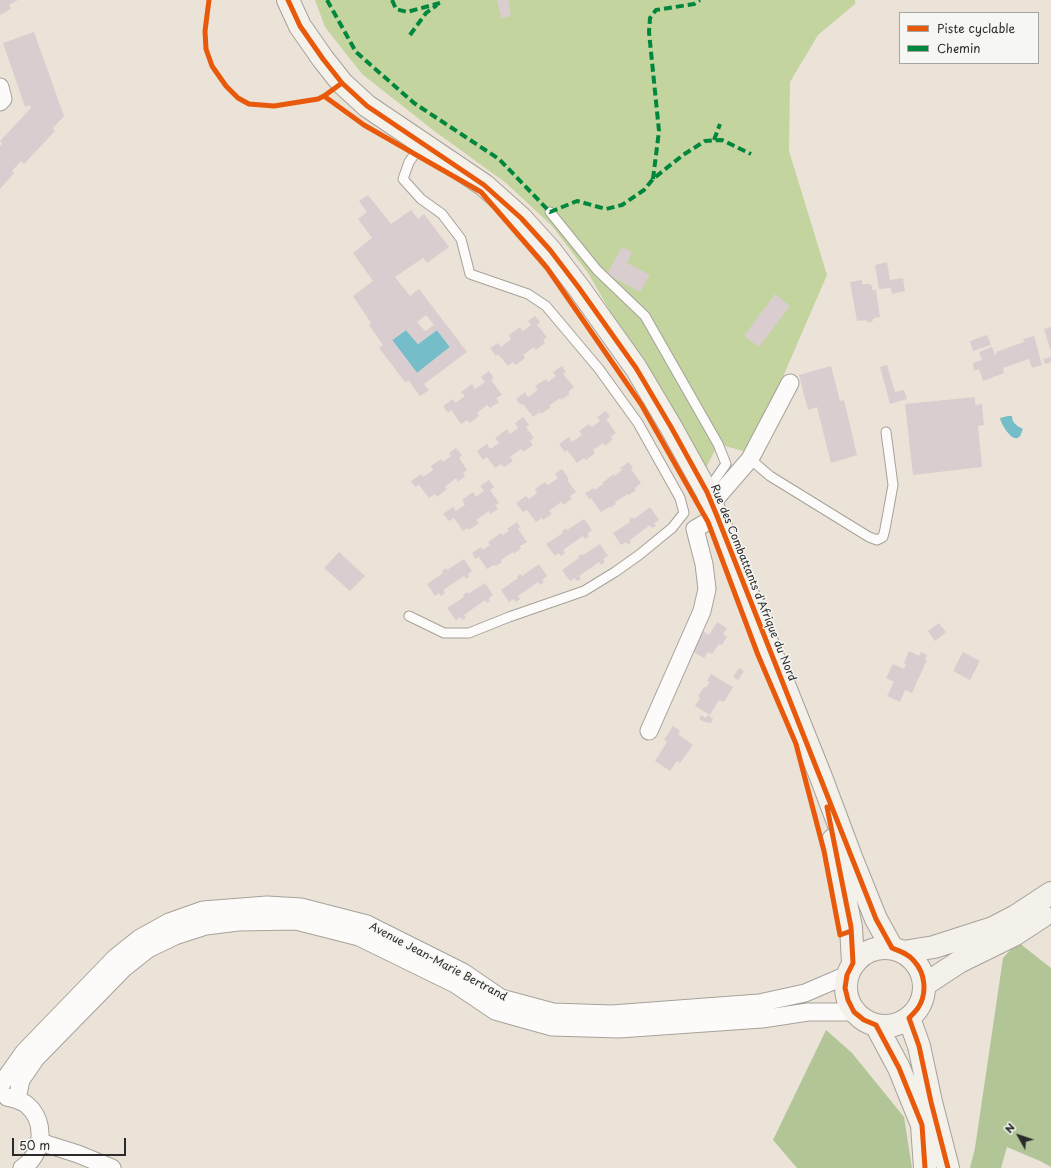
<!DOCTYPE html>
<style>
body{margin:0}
#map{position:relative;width:1051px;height:1168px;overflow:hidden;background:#ebe3d7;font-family:"Playpen Sans",sans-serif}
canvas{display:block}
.legend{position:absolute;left:899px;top:12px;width:140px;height:52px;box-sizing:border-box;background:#f6f6f2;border:1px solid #a5a5a2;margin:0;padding:5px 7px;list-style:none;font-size:12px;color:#2b2b2b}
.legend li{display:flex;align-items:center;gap:8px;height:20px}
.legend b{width:20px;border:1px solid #a5a5a2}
.north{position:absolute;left:999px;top:1116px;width:40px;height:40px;-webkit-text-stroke:3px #f6f6f2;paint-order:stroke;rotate:310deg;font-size:11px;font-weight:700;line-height:16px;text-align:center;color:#2b2b2b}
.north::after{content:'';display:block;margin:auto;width:14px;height:18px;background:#2b2b2b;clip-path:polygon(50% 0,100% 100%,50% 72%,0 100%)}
.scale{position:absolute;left:12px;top:1138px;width:114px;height:18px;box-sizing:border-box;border:2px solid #2b2b2b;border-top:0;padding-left:5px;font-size:12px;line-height:14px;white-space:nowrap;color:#2b2b2b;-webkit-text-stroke:3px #f6f6f2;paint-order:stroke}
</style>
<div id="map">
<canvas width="1051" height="1168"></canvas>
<ul class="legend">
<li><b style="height:5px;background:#e8590c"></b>Piste cyclable</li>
<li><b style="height:5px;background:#00873e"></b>Chemin</li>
</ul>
<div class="north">N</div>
<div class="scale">50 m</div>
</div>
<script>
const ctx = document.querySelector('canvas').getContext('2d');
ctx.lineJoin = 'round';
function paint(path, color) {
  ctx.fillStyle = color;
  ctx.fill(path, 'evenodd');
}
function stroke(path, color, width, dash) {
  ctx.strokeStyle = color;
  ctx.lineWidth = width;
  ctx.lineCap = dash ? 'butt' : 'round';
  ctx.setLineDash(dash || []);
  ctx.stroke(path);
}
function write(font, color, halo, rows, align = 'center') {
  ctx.font = font + ' "Playpen Sans",sans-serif';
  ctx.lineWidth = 3;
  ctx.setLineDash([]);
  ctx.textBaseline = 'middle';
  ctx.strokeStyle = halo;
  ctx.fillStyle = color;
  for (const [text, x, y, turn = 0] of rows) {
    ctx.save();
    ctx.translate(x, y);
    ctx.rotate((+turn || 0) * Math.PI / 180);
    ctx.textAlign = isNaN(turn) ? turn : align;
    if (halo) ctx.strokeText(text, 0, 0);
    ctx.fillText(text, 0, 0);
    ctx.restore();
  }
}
const green = new Path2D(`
 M315,0H855V4L818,35L790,82L789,151L827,275L750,453L718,444L704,472L588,273L552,226L506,183L433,130L362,74L325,27Z`);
const forest = new Path2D(`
 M1018,942L1051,968V1167L1040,1161L1007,1147L1001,1168H970L975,1148L1003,958Z
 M826,1030L852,1053L904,1117L912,1168H797L773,1140Z`);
const water = new Path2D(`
 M406,330L418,344L437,330L450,347L417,373L392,340Z
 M1008,416H1012C1012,423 1017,426 1023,429C1022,430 1021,435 1020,436C1013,445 1001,424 1000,418Z`);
const building = new Path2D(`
 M0,0H18L9,5L11,9L0,15Z
 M497,0H508L511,16L501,18Z
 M34,32L64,116L53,128L55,131L24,164L21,161L12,171L14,173L0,189V146L2,144L0,141L31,108L30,105L25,107L3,43Z
 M368,195L391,224L411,210L418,219L424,214L449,247L427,263L423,258L395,277L410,296L419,289L467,352L424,384L429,390L420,396L409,381L405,382L379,348L383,345L369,325L371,323L353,296L373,281L353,253L372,238L358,219L367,212L359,201ZM426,315L434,325L425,331L417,322ZM406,330L418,344L437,330L450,347L417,373L392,340Z
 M622,247L632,252L627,263L650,275L640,292L607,274Z
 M887,262L890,280L903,278L905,291L892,294L891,288L879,289L875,265Z
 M862,280V284H869L872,286V290H876L880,317L874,318L872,322H868L866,320L857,321L850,282Z
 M775,294L790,306L759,347L744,336Z
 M535,316L540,322L537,325L547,337L543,340L545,343L536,350L534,347L523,355L525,358L516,365L513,362L508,366L498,354L496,356L490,348L498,343L501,347L511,339L509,335L520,327L523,331L531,325L528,321Z
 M1051,327V352L1044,329Z
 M987,335L991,345L973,351L970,341Z
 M1034,336L1042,365L1032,368L1029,359L1003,368L1004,373L983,381L979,369L974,371L973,363L982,360L979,352L992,347L995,355L997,354L996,352L1024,342L1023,339Z
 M1051,357V362L1045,364L1043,359Z
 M887,365L895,392L904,390L907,399L890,404L880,367Z
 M562,366L566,372L563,374L574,387L568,392L570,394L561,400L560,398L549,406L551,407L541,414L540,412L533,417L523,404L521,405L516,399L525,392L528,397L538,390L535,386L546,379L548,382L556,376L553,372Z
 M831,366L840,401L844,400L857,455L831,463L817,407L808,410L799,375Z
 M489,371L494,378L491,380L502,395L496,398L499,402L490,408L487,405L477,413L479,416L470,423L467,420L461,424L451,410L448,413L443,406L453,399L455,403L465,396L461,392L472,384L475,389L485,382L481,377Z
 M975,397V405L982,404L984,425L978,426L982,467L913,475L905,404Z
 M606,411L610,417L606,419L616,433L611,437L613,439L605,446L603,443L593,450L595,453L586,460L584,458L577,463L567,450L565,452L559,444L569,437L572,442L582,435L579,431L589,424L592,427L600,421L597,417Z
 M523,417L529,425L526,427L534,438L530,441L533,445L523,452L521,449L510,457L513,461L504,467L501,464L495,468L487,457L483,460L477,451L487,444L490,449L499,443L495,438L507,429L510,434L518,428L515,423Z
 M456,448L462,455L459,458L467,470L463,473L465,476L458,482L456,478L445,487L447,489L437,497L435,494L429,498L419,485L415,487L411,481L421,474L423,477L433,470L431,466L441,459L443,462L451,456L449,453Z
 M629,462L633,468L631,469L641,483L635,488L636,490L629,495L628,494L615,502L616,504L610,508L609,507L601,512L591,498L589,499L585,493L594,488L595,490L603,484L602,483L614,474L615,476L622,470L620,468Z
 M562,469L569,479L567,480L576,492L570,496L572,499L563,505L561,502L549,511L552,514L543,520L542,518L536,522L527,510L523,512L516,503L526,496L529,499L537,493L535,489L545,482L548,485L558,478L555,474Z
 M489,480L494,487L490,490L499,503L495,505L498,509L490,514L489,511L476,520L479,523L469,530L468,528L463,531L454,518L449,521L443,514L453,507L456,511L465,505L462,500L473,492L476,497L484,491L480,486Z
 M650,507L659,520L654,523L656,526L652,528L650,525L630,540L631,542L628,545L626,542L621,545L613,533L630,522L629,520L632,517L634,519Z
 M584,519L592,530L587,534L589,536L585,539L583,536L563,550L565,553L561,556L559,553L555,556L546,544L563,533L562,531L566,528L567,530Z
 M517,522L520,527L518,529L527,542L520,546L521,548L514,554L513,552L501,560L502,562L496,566L494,565L487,569L479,557L475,559L472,553L481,547L483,550L490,545L488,542L501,533L503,535L509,531L507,529Z
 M600,544L608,556L603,559L605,562L601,565L599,562L579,576L581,579L577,581L575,578L570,581L562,570L579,558L578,556L582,554L583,555Z
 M339,552L365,576L350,591L324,568Z
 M464,559L472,571L468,574L469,577L466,579L464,576L443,590L445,593L441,596L439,593L435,596L427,584L443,573L442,571L446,568L447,570Z
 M539,564L547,576L542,580L544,582L540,585L538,582L518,596L520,599L516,602L514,599L509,602L501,590L518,578L517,577L520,574L522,576Z
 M485,583L493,595L489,598L490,601L487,603L485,600L464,615L466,618L462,620L460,617L456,620L447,608L464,597L463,595L467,592L468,594Z
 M717,622L727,628L723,634L727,637L722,645L719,644L712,654L708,652L704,658L692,651L697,643L696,642L703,631L709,635Z
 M939,623L946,632L935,641L928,631Z
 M909,651L919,656L921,652L927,655L925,659L927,660L912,693L905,690L900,702L887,696L894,682L886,678L893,664L904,669L906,664L904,663Z
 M963,652L980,661L970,680L953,671Z
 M739,668L744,671L738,680L733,677Z
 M711,674L733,687L724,702L719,700L710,715L695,706L700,698L698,696L704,687L706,688L710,682L707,681Z
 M701,715L706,718L708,715L713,719L711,723L705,722L699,719Z
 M673,726L680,731L678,734L693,745L680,763L677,761L670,771L655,761L667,742L664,740Z`);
const service = new Path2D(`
 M550,212L597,270L645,316L718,444L726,464L707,491
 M750,459L770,476L869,537L877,540L883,537L885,529L893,485L886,432
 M409,616L444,633H469L509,617L584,591L615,572L639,555L672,528L684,513L680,498L638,423L599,369L546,306L528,294L470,274L461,239L442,214L421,199L403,179L409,162L422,144`);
const minor = new Path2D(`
 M0,87L3,99L0,102
 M712,503L750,459L790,383
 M649,731L702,611L707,589L704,564L695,529L717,516
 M0,1086L24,1052L115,958L140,938L169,922L203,910L267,905L301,907L367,924L463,972L501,998L553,1012L612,1014L759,1003L805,993L847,975
 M7,1097C14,1099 21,1100 27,1105C47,1122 43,1155 22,1168
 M17,1099L21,1080L36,1058L124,968L148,949L175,936L206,926L238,922L296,921L359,937L455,984L495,1011L552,1027L619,1029L762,1019L808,1012H854
 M40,1142L78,1154L112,1168`);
const secondary = new Path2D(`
 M288,0L300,26L323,59L342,83L367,106L484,185L521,218L550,250L579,288L636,368L671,427L707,492L821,777L851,857L876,919L892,948
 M833,840L851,927L853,963
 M846 987a39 39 0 1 1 78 0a39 39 0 1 1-78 0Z
 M903,952L934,947L993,928L1016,916L1051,893
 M924,985L959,962L1014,935L1043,916
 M909,1018L919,1046L931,1102L948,1168
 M876,1025L899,1068L922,1125L925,1168`);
const quiet = new Path2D(`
 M327,0L356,52L414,103L499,159L550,212L577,201L606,209L622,205L644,190L653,179L683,155L705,141L722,140L751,154
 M392,0L396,9L407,12L440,3
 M410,35L426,13L437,5
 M714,140L720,124
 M653,179L659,131L649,32L650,18L656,10L694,4L700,0`);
const cycleway = new Path2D(`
 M209,0L205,31L206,49L212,66L226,86L238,98L249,104L274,106L318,99L324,96L342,83
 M288,0L300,26L323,59L342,83L367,106L484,185L521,218L550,250L579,288L636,368L671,427L707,492L717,516L876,919L892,948C900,951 909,954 914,961C926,974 927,994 918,1008C915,1012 912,1015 909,1018L919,1046L931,1102L948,1168
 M324,96L364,125L481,192L547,268L641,404L708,522L758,655L796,744L824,851L840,935L851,931
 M827,807L851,927L853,963L847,975L845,988L848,1000L854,1012L864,1020L876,1025L899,1068L922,1125L925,1168`);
const streetNames = [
 ["Rue des Combattants d'Afrique du Nord",753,583,68],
 ["Avenue Jean-Marie Bertrand",438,962,28]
];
paint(green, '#c4d49e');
paint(forest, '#b2c597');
paint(water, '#75bdc9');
paint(building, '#dacdcf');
stroke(service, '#a6a19a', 11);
stroke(minor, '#a6a19a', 19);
stroke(secondary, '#a6a19a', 24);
stroke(service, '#fcfbf9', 9);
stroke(minor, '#fcfbf9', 17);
stroke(secondary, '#f4f1eb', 22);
stroke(quiet, '#00873e', 4, [8, 4]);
stroke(cycleway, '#e8590c', 5);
write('11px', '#2b2b2b', '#f6f6f2', streetNames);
</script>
